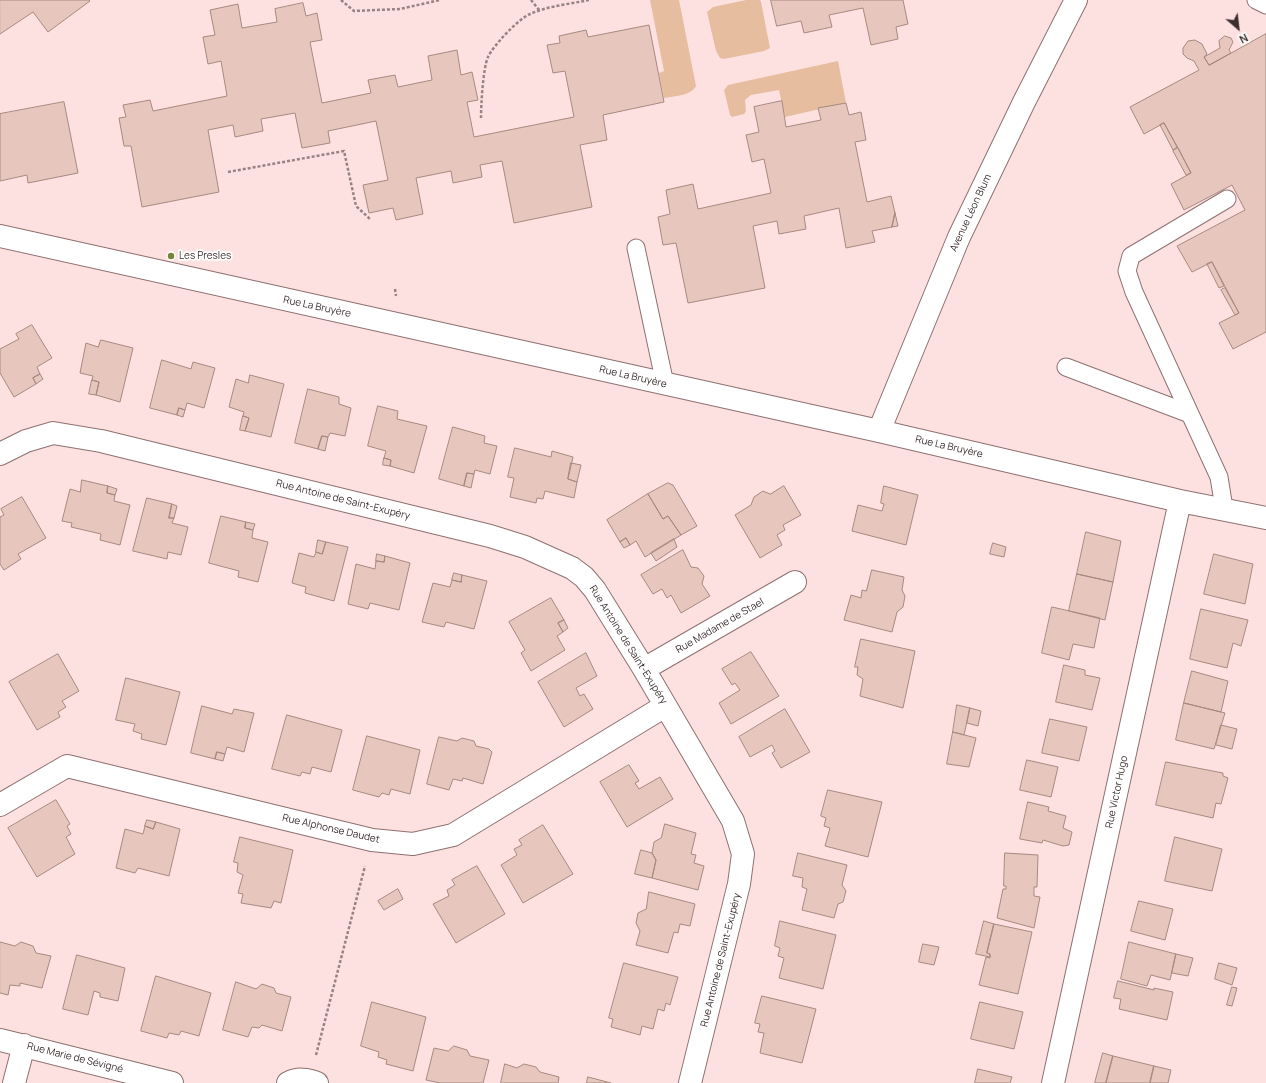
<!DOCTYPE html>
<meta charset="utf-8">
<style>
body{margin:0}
#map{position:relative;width:1266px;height:1083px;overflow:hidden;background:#fde1e1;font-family:Manrope,sans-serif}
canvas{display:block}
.north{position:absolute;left:1218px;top:8px;width:40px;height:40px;-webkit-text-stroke:3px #fff;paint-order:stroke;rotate:152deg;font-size:11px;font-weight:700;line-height:16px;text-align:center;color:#3b2e2f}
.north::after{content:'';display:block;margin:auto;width:14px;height:18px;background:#3b2e2f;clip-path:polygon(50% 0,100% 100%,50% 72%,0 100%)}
</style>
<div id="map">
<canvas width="1266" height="1083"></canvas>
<div class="north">N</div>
</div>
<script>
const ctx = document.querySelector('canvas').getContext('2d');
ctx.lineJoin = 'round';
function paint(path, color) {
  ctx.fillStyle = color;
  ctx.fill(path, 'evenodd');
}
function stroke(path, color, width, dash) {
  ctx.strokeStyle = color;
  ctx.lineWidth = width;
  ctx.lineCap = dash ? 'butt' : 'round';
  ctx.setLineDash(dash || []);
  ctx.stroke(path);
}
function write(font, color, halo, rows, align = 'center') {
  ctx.font = font + ' Manrope,sans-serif';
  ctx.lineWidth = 3.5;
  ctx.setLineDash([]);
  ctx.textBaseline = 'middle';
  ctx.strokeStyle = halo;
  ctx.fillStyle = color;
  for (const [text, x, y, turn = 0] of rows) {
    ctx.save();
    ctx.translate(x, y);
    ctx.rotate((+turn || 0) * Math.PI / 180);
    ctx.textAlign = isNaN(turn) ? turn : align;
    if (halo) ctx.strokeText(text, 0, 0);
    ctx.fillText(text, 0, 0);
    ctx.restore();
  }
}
const green = new Path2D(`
 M650,0H679L696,86C691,96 674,96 664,98L659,73L664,71Z
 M746,0H760L761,2L770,48L764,51L724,59L720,58L716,51L707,12L713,7Z
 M838,61L846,103L785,117L779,90L751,95L745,100L746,111L744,114L732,117L730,115L724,90L728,85Z`);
const building = new Path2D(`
 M0,0H89L90,1L48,32L33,12L0,34Z
 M771,0H903L908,24L896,27L898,39L871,45L863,8L829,15L832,27L804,33L801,21L777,26Z
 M303,3L306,16L317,13L322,40L310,42L322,103L371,93L368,80L395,75L398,87L432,80L428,56L457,50L461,75L472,72L478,100L467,102L474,137L574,117L565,71L553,73L547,45L560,43L559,36L586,30L588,37L649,25L664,102L603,115L607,140L580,145L592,207L514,223L502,161L480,165L482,177L453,183L451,171L416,178L423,214L396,220L393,208L369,213L363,185L388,180L376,121L328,131L330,143L302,148L295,113L261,119L263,131L235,137L233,125L208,130L219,192L142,207L131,146H124L119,118L126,117L123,105L150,100L153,111L227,96L221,61L208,64L203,37L215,35L210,10L238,4L242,28L277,22L275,9Z
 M1266,34V332L1233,349L1219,323L1239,313L1212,262L1192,272L1177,246L1245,210L1232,185L1184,210L1171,184L1191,173L1178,148L1164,123L1144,134L1130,107L1199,70L1194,61L1187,58L1183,54V48L1188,41L1195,40L1202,44L1207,54L1204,57L1209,65Z
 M1225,36L1231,38L1233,42L1229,50L1231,53L1209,65L1204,57L1220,48L1219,41Z
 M782,101L786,127L821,120L818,108L846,103L849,115L861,112L866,140L855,142L867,202L891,196L895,213L892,227L872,231L875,242L846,248L839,208L804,216L806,229L779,234L777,221L753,226L765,288L688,303L676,243L663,245L658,217L670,214L666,190L693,184L698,209L771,193L764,159L752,162L746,135L759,132L754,107Z
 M64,102L78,173L28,183L27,175L0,181V114Z
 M1164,123L1177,147L1173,150L1160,125Z
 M1178,148L1191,173L1186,175L1173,151Z
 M895,213L898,226L892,227Z
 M1212,262L1224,286L1219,288L1207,264Z
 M1225,288L1239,313L1235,315L1221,290Z
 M32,325L52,358L37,367L40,374L33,378L36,384L14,397L0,373V349L19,339L16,334Z
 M101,340L133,348L120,402L96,395L99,382L92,380L93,376L80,373L86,343L98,347Z
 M162,360L191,369L193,362L215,368L204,408L187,403L185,410L179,408L177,415L150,408Z
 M40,374L43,379L36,384L33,378Z
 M250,375L284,384L271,437L245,431L249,418L243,416L244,412L229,407L236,379L248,383Z
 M92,380L99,382L96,395L89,394Z
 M308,389L339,397V404L351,408L345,436L330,433L328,437L322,436L318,449L295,443Z
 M378,406L398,411L397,419L427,426L414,473L390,466L391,460L384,458L386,451L368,446Z
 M179,408L185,410L183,417L177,415Z
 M243,416L249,418L245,431L240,430Z
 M453,427L485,436L484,443L497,446L490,474L475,470L474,474L467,473L464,486L439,479Z
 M322,436L328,437L325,451L318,449Z
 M515,448L551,457L552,451L573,457L568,479L577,482L574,498L545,491L543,499L537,498L536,503L510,497L514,478L508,477Z
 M384,458L391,460L390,466L383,465Z
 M571,463L581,465L577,482L568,479Z
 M467,473L474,474L471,488L464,486Z
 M82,480L108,486L107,493L115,495L114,501L130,505L120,545L100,540L101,534L71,527L72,523L62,521L70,489L80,492Z
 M668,483L673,485L697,526L681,535L668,516L663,519L648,494Z
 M108,486L117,489L115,495L107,493Z
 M784,486L801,515L783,525L785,530L777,535L782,545L760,558L735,515L751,505L754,497L763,491L770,494Z
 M884,486L918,495L906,545L852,531L858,505L882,511L884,504L881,503Z
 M648,494L663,519L668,516L681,535L645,557L636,541L630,545L626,538L620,542L607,520Z
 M22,497L46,538L18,554L21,559L4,570L0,564V517L4,515L1,509Z
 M147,498L172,504L169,518H174L172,523L188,527L181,555L168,552L167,559L133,551Z
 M172,504L177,506L174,518H169Z
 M221,516L246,522L245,528L253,530L252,538L268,542L258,582L238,577L239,571L209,563Z
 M246,522L255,524L253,530L245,528Z
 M1086,532L1121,541L1113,582L1077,574Z
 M626,538L630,545L624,548L620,542Z
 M674,539L677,547L656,561L651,553Z
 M318,540L326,542L322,554L316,552Z
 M326,542L348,547L334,601L305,593L306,587L292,583L299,553L314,557L316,552L322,554Z
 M993,543L1006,547L1004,557L990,554Z
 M683,550L691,567L698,568L704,576L702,584L710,596L681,613L671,595L667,598L662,589L653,594L641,575Z
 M377,554L385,556L384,562L376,561Z
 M1214,554L1253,564L1245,604L1204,594Z
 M385,556L410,563L399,610L370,603L368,609L348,604L356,564L375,569L376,561L384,562Z
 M872,570L904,577L902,590L905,596L903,607L897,612L892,632L844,620L851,595L861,598L862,590L866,591Z
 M454,573L462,575L461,582L452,580Z
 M1077,574L1113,582L1105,620L1069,611Z
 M462,575L487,581L474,629L446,622L444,627L422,622L433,583L450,587L452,580L461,582Z
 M551,598L564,620L558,623L563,632L557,636L565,650L531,671L521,653L525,650L509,622Z
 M1052,607L1100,618L1094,648L1073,644L1069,660L1042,653Z
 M1201,609L1248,620L1241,646L1233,643L1227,668L1190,659Z
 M564,620L568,628L563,632L558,623Z
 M861,639L915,651L903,708L860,696L863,679L857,675L858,667H855Z
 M751,652L779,696L731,724L719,703L740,690L735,683L732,685L722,669Z
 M586,653L597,676L576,688L580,696L584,694L593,709L564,727L538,682Z
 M58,654L79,691L62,701L66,707L58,712L60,717L37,730L9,682Z
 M1064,665L1085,670V675L1100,678L1092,710L1056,702Z
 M1192,671L1228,681L1221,712L1184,703Z
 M126,678L180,692L166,745L141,739L142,734L133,731L135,724L116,720Z
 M1184,703L1225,713L1214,749L1176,740Z
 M957,705L970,708L964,735L953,732Z
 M202,706L232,714L234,709L254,713L244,752L227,747L225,754L217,752L215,759L191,753Z
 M970,708L981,711L978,726L967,723Z
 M785,709L810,752L781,768L772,753L775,751L772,745L750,757L739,737Z
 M287,715L342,730L331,772L312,767L310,774L302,772L300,776L272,769Z
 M1050,719L1087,727L1079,761L1042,753Z
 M1221,725L1237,729L1232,749L1216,745Z
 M953,732L976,738L969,767L947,764Z
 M367,736L420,750L410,794L391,789L389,795L382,793L379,797L353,790Z
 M439,737L457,741L462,738L474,741L476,746L489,749L492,752L483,784L463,778L462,781L453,779L449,790L427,784Z
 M217,752L225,754L223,761L215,759Z
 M1027,760L1058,767L1051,797L1020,790Z
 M1166,762L1223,773V776L1228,778L1221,804L1216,803L1213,818L1156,805Z
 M629,765L639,781L635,783L639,789L660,777L673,799L627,827L600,782Z
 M828,790L882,802L868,857L825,846L830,828L824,826L826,818L821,816Z
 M56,800L70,824L67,826L71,834L66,837L75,854L37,877L8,828Z
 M1028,802L1049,807L1048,811L1066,816L1063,828L1072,832L1069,845L1063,846L1043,840L1042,843L1020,839Z
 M147,820L156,822L153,829L145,826Z
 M156,822L180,829L169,876L138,868L135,873L116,868L125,829L143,834L145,826L153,829Z
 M665,824L696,833L691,854L696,855L694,863L704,866L698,890L652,878L656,860L652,853L654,842L661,838Z
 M543,825L573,874L523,903L501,865L517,855L514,849L522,845L519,840Z
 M240,837L293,850L281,903L274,901L271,908L241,903L243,894L238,893L243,875L237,872L238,863L234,862Z
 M1175,837L1222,849L1212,891L1165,881Z
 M641,850L652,853L656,860L652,878L635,874Z
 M798,853L847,865L842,885L846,891L843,902L838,904L834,918L802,910L807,889L802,887L803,878L793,876Z
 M1005,853L1038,855L1037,887H1034V896L1040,897L1034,928L997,918L1003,889H1006V886H1004Z
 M477,866L505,914L456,943L433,904L449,896L447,890L455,885L452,880Z
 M398,889L403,899L384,910L378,901Z
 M649,892L695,904L690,926L680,924L678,933L674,932L668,953L636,945L640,931L636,923L638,913L646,909Z
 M1139,901L1173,909L1165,940L1131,931Z
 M780,921L836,935L823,989L779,978L784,958L778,956L780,948L775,946Z
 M984,921L994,924L987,953L990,954V957L976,954Z
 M994,924L1032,932L1018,994L979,985L986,957L990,958V954L987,953Z
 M0,942L15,946L21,942L33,946L36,953L51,956L42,988L20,983V986L10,985L8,995L0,993Z
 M1129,942L1176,954L1170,980L1151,975L1147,986L1121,979Z
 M923,944L939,947L934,965L919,962Z
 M1176,954L1193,958L1188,976L1172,973Z
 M77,955L125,968L118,1001L100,997V993L94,991L88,1015L63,1009Z
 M624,963L678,977L670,1005L666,1003L664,1011L658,1009L653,1029L642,1026L640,1035L611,1027L613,1019L609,1018Z
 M1219,963L1237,968L1232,985L1215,979Z
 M156,976L211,993L199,1036L181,1031L179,1035L169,1033L167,1038L141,1031Z
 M1118,981L1154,990V988L1173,992L1167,1020L1119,1009L1121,999L1114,998Z
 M236,982L256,989L262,984L274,988L276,993L291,997L282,1031L262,1025L259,1028L252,1027L248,1037L223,1030Z
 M1232,987L1237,988L1232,1006L1227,1005Z
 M762,996L816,1009L802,1063L760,1053L764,1033L758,1032L760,1024L755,1023Z
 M372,1002L426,1017L413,1071L386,1064L387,1060L378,1057L379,1052L361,1046Z
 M980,1002L1023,1012L1014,1049L971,1039Z
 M454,1046L467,1050L470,1056L489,1060L483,1083H440L426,1080L434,1048L448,1051Z
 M1103,1053L1113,1056L1106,1083H1095Z
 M1113,1056L1154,1066L1150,1083H1106Z
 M505,1064L517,1068L524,1064L536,1067L540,1072L559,1077L558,1083H501Z
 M1154,1066L1171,1070L1168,1083H1150Z
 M978,1069L1012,1077L1010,1083H975Z
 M588,1077L611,1083H587Z`);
const path = new Path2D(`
 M341,0L354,11L400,9L440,0
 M531,0L540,11
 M481,118C481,105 483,68 488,57C493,46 518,19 530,14C548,6 570,4 589,0
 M228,172L344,151L356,206L370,219
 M395,289L396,296
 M316,1055L365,866`);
const service = new Path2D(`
 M1256,0L1266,5
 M636,248L665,384
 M1066,367L1190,414
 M1224,508L1219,477L1134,292L1127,271L1131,256L1227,199`);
const minor = new Path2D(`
 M0,236L879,431L1180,501L1266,518
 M879,431L959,237L1024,102L1076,0
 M0,454L26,441L53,433L101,441L490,536L525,547L572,568L584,577L595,590L644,669L733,821L743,854L739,884L690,1083
 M644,669L795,582
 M0,805L67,766L372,840L413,844L453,835L665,706
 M0,1040L172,1083
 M14,1083L24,1045
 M288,1083C297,1078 308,1079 317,1083
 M1053,1083L1180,501`);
const markers = [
 [171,256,4,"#748737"]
];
const streetNames = [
 ["Avenue Léon Blum",971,213,-65],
 ["Rue La Bruyère",317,307,12],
 ["Rue La Bruyère",633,377,13],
 ["Rue La Bruyère",949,447,13],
 ["Rue Antoine de Saint-Exupéry",343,500,14],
 ["Rue Madame de Stael",720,626,-30],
 ["Rue Antoine de Saint-Exupéry",628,645,58],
 ["Rue Victor Hugo",1117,792,-78],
 ["Rue Alphonse Daudet",331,829,13],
 ["Rue Antoine de Saint-Exupéry",721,960,-76],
 ["Rue Marie de Sévigné",75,1058,14]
];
const poiNames = [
 ["Les Presles",179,256]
];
paint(green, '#e6bd9f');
paint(building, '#e7c7bd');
stroke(building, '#a78980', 1);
stroke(service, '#8f7071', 19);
stroke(minor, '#8f7071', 24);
stroke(path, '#978383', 2.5, [3, 2]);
stroke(service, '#fff', 17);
stroke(minor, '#fff', 22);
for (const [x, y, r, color] of markers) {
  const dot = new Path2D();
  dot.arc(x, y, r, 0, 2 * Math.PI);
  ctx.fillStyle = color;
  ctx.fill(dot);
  stroke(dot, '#fff', 1.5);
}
write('10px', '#3b2e2f', '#fff', streetNames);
write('10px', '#3b2e2f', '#fff', poiNames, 'left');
</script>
